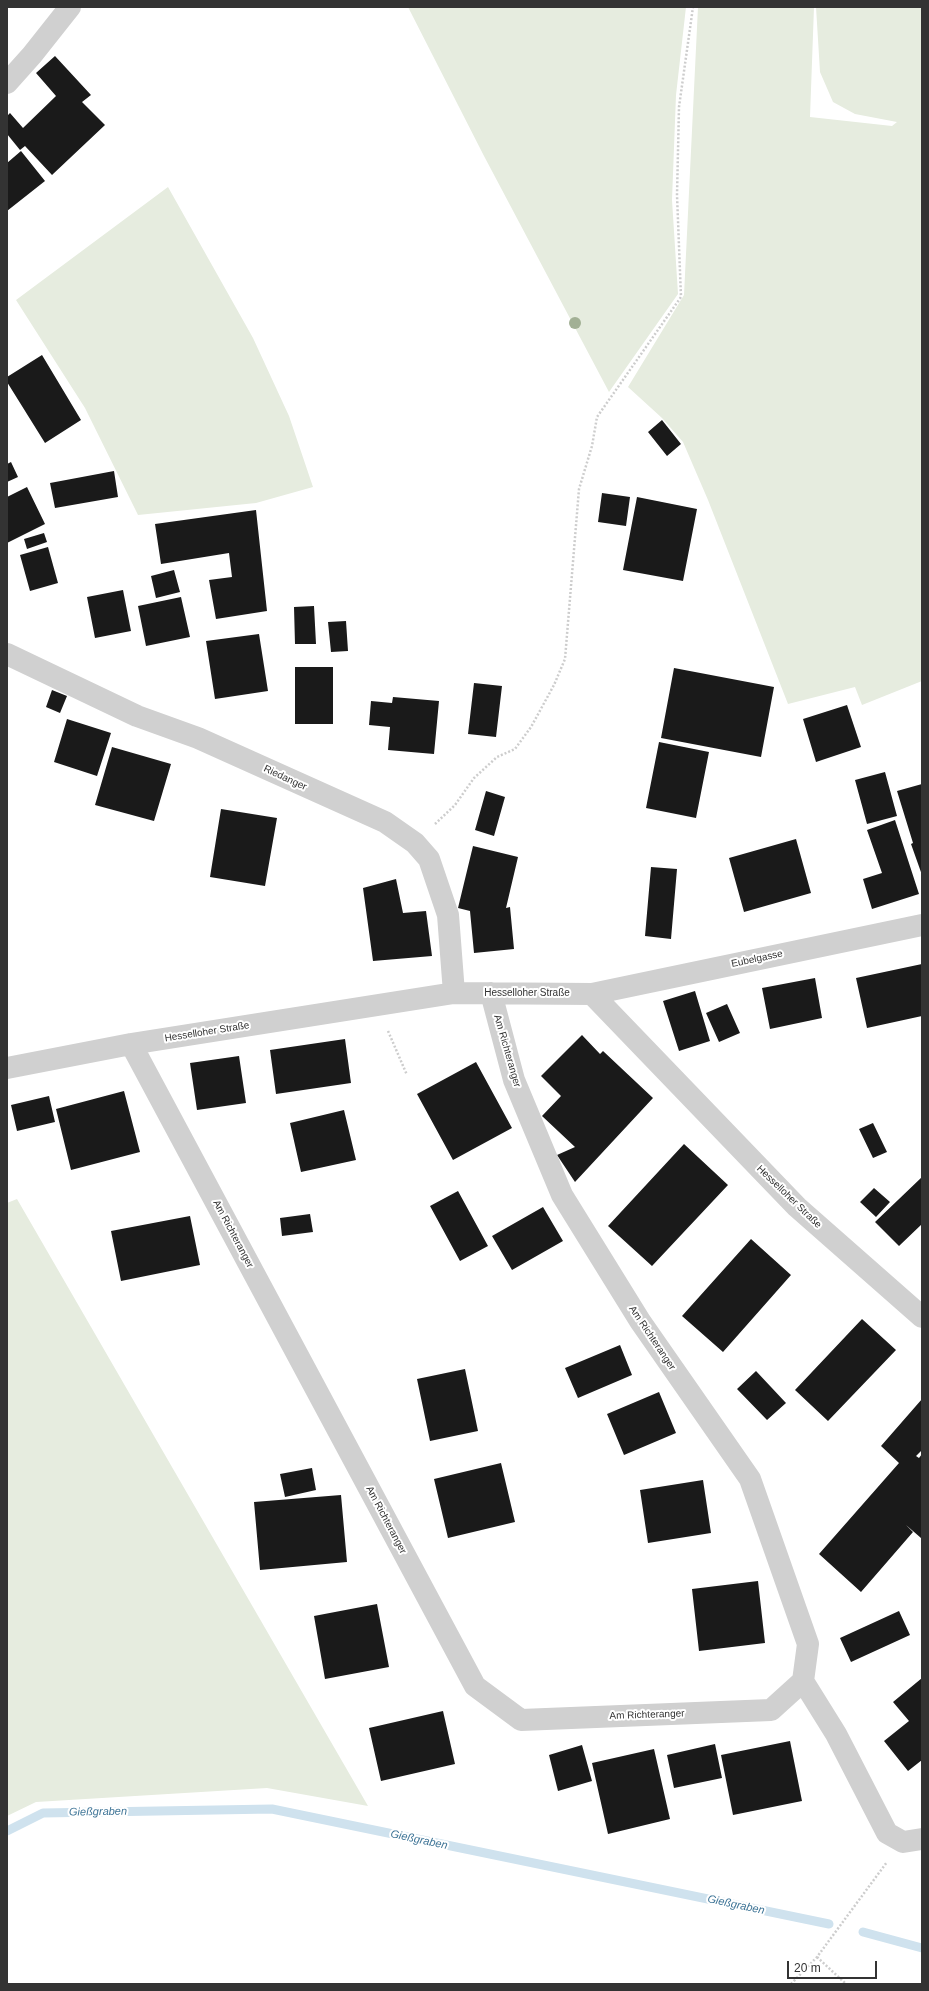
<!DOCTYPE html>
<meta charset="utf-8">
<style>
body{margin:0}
#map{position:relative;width:929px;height:1991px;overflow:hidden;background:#fff;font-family:Helvetica,sans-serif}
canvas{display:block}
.frame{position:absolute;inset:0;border:8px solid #333;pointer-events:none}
.scale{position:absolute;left:787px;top:1961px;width:90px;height:18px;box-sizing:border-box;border:2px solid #333;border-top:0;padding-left:5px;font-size:12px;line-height:14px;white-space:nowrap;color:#333;-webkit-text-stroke:3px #fff;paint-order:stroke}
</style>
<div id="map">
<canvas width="929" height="1991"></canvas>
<div class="frame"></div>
<div class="scale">20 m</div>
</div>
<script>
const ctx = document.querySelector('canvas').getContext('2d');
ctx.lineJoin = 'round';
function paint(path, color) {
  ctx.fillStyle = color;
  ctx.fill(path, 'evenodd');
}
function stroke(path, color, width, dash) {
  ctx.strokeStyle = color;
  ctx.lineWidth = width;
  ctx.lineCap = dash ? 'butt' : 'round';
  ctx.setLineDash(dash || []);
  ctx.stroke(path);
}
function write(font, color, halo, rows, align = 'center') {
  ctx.font = font + ' Helvetica,sans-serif';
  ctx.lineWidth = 4;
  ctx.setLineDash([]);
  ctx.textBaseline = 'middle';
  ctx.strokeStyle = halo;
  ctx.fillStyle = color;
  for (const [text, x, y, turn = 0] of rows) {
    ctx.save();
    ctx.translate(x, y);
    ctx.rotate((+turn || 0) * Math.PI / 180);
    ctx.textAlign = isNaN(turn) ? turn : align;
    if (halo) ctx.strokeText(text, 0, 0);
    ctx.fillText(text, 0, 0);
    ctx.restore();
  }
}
const green = new Path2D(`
 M408,7H686L676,95L672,200L678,294L609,392L484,156Z
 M698,7H814L810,117L892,126L897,122L855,114L833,102L820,72L816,7H922V681L862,705L855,687L788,704L708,500L683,442L662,418L628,387L684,295Z
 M168,187L253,338L289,416L313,487L256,503L138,515L85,408L16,300Z
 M17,1199L368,1806L267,1788L36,1802L7,1816V1203Z`);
const stream = new Path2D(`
 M7,1831L43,1813L272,1809L829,1924
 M863,1932L922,1948`);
const building = new Path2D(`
 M55,56L91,95L82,102L105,125L52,175L25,146L20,150L7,134V116L10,113L23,128L56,96L36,73Z
 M21,151L45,181L7,211V163Z
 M42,355L81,420L45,443L7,382V377Z
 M662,420L681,444L667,456L648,432Z
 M11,462L18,477L7,482V464Z
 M114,471L118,497L55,508L50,483Z
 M27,487L45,524L7,543V497Z
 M602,493L630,497L626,526L598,522Z
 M637,497L697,509L683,581L623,570Z
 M256,510L267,611L216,619L209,580L232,577L229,553L161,564L155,524Z
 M44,533L47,542L27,549L24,539Z
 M48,547L58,583L30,591L20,555Z
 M174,570L180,592L156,598L151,576Z
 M123,590L131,631L95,638L87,597Z
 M181,597L190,637L146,646L138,606Z
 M314,606L316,644H295L294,607Z
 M346,621L348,651L331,652L328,622Z
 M259,634L268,691L215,699L206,641Z
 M295,667H333V724H295Z
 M674,668L774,687L761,757L661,738Z
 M474,683L502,686L496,737L468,734Z
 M52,690L67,696L60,713L46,707Z
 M393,697L439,701L434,754L388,750L390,727L369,725L371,701L392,703Z
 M847,705L861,747L816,762L803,719Z
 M67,719L111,733L97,776L54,762Z
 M659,742L709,752L696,818L646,808Z
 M112,747L171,764L154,821L95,805Z
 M885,772L897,816L867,824L855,780Z
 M922,784V875L911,844L913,843L897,791Z
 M486,791L505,797L494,836L475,830Z
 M221,809L277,818L265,886L210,877Z
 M895,820L919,894L872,909L863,879L882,873L867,830Z
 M796,839L811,893L744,912L729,858Z
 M473,846L518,857L506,908L510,907L514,949L474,953L470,911L458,908Z
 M651,867L677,869L671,939L645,936Z
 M396,879L403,913L426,911L432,956L373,961L363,888Z
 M922,964V1016L867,1028L856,978Z
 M815,978L822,1018L770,1029L762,988Z
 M695,991L710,1041L679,1051L663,1001Z
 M727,1004L740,1033L719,1042L706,1013Z
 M582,1035L600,1054L603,1051L653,1098L575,1182L557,1155L575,1147L542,1116L561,1096L541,1076Z
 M345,1039L351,1083L276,1094L270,1050Z
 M239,1056L246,1103L197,1110L190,1063Z
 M476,1062L512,1128L453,1160L417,1094Z
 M124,1091L140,1152L71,1170L56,1109Z
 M49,1096L55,1122L17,1131L11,1105Z
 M344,1110L356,1160L301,1172L290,1123Z
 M873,1123L887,1152L873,1158L859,1129Z
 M684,1144L728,1185L652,1266L608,1226Z
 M922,1177V1224L899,1246L875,1222Z
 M874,1188L890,1202L876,1217L860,1202Z
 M458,1191L488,1246L460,1261L430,1206Z
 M543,1207L563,1241L512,1270L492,1236Z
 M310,1214L313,1232L282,1236L280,1218Z
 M190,1216L200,1265L121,1281L111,1231Z
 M751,1239L791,1275L723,1352L682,1316Z
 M862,1319L896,1350L828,1421L795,1390Z
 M620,1345L632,1375L578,1398L565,1368Z
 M465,1369L478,1431L430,1441L417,1379Z
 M756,1371L786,1403L767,1420L737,1389Z
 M659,1392L676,1433L624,1455L607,1414Z
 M922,1399V1450L916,1456L919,1458L922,1454V1536L921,1538L906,1525L913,1532L861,1592L819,1554L899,1463L881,1446Z
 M501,1463L515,1522L448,1538L434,1479Z
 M312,1468L316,1490L285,1497L280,1474Z
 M703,1480L711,1533L648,1543L640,1490Z
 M341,1495L347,1562L260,1570L254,1502Z
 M758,1581L765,1643L699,1651L692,1589Z
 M377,1604L389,1667L325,1679L314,1616Z
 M899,1611L910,1635L851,1662L840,1638Z
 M922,1678V1760L908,1771L884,1741L909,1721L893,1702Z
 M443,1711L455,1764L381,1781L369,1728Z
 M790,1741L802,1801L733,1815L721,1755Z
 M715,1744L722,1778L674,1788L667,1755Z
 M582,1745L592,1781L558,1791L549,1755Z
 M654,1749L670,1819L608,1834L592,1763Z`);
const path = new Path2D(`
 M435,824L455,805L474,778L497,757L515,749L531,727L554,685L565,659L579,489L592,446L597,417L681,297L677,195L679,107L693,7
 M388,1031L407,1075
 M817,1957L846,1984
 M791,1984L817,1957L887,1862`);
const street = new Path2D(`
 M7,83L32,55L70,7
 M7,654L137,716L198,738L385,822L415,843L429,859L448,915L454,993
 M592,994L797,1207L922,1317
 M131,1044L475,1686L521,1720L771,1710L803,1681L808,1644L750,1479L640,1321L562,1195L514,1080L491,993
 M7,1068L131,1044L454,993L592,994L922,925
 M803,1681L836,1734L887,1833L903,1842L922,1839`);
const trees = [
 [575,323]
];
const streetNames = [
 ["Riedanger",285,778,25],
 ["Eubelgasse",757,959,-12],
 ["Hesselloher Straße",527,993],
 ["Hesselloher Straße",207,1032,-9],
 ["Am Richteranger",507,1051,74],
 ["Hesselloher Straße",789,1197,44],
 ["Am Richteranger",233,1234,62],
 ["Am Richteranger",652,1338,56],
 ["Am Richteranger",386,1520,62],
 ["Am Richteranger",647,1715,-2]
];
const waterNames = [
 ["Gießgraben",98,1812,-1],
 ["Gießgraben",419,1840,12],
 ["Gießgraben",736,1905,12]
];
paint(green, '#e6ecdf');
stroke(stream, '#cfe2ee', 9);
paint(building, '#1a1a1a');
stroke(path, '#cdcdcd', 2.5, [2, 2]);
stroke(street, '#d0d0d0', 22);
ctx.fillStyle = '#a2b095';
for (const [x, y] of trees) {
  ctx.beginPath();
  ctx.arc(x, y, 6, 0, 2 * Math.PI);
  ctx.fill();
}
write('10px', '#333', '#fff', streetNames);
write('italic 11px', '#3f7597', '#fff', waterNames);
</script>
